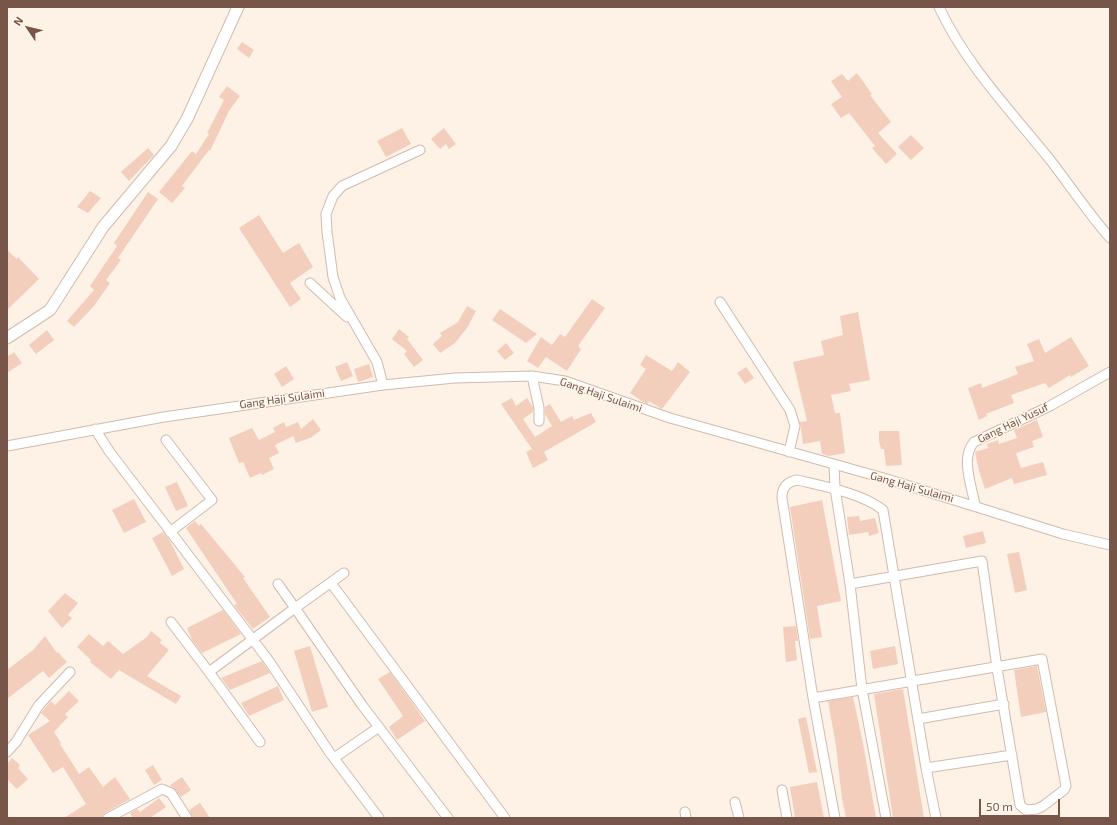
<!DOCTYPE html>
<style>
body{margin:0}
#map{position:relative;width:1117px;height:825px;overflow:hidden;background:#fdf2e5;font-family:"Exo 2",sans-serif}
canvas{display:block}
.frame{position:absolute;inset:0;border:8px solid #775649;pointer-events:none}
.north{position:absolute;left:8px;top:8px;width:40px;height:40px;-webkit-text-stroke:3px #fff6ec;paint-order:stroke;rotate:305deg;font-size:11px;font-weight:700;line-height:16px;text-align:center;color:#775649}
.north::after{content:'';display:block;margin:auto;width:14px;height:18px;background:#775649;clip-path:polygon(50% 0,100% 100%,50% 72%,0 100%)}
.scale{position:absolute;left:979px;top:799px;width:81px;height:18px;box-sizing:border-box;border:2px solid #775649;border-top:0;padding-left:5px;font-size:12px;line-height:14px;white-space:nowrap;color:#775649;-webkit-text-stroke:3px #fff6ec;paint-order:stroke}
</style>
<div id="map">
<canvas width="1117" height="825"></canvas>
<div class="frame"></div>
<div class="north">N</div>
<div class="scale">50 m</div>
</div>
<script>
const ctx = document.querySelector('canvas').getContext('2d');
ctx.lineJoin = 'round';
function paint(path, color) {
  ctx.fillStyle = color;
  ctx.fill(path, 'evenodd');
}
function stroke(path, color, width, dash) {
  ctx.strokeStyle = color;
  ctx.lineWidth = width;
  ctx.lineCap = dash ? 'butt' : 'round';
  ctx.setLineDash(dash || []);
  ctx.stroke(path);
}
function write(font, color, halo, rows, align = 'center') {
  ctx.font = font + ' "Exo 2",sans-serif';
  ctx.lineWidth = 3;
  ctx.setLineDash([]);
  ctx.textBaseline = 'middle';
  ctx.strokeStyle = halo;
  ctx.fillStyle = color;
  for (const [text, x, y, turn = 0] of rows) {
    ctx.save();
    ctx.translate(x, y);
    ctx.rotate((+turn || 0) * Math.PI / 180);
    ctx.textAlign = isNaN(turn) ? turn : align;
    if (halo) ctx.strokeText(text, 0, 0);
    ctx.fillText(text, 0, 0);
    ctx.restore();
  }
}
const building = new Path2D(`
 M242,42L254,50L249,58L237,49Z
 M857,73L872,94L870,95L891,122L878,133L897,154L886,164L872,148L875,146L849,113L841,118L831,104L842,97L831,81L842,74L848,81Z
 M227,86L240,96L229,111L210,151L209,150L182,186L185,188L172,203L159,192L192,151L196,154L209,134L207,133L224,100L219,97Z
 M402,128L411,144L386,157L377,141Z
 M444,128L456,144L449,149L446,144L440,149L431,139Z
 M911,135L924,148L911,160L898,147Z
 M148,148L154,155L129,181L121,172Z
 M90,191L101,198L88,213L77,207Z
 M148,192L158,199L118,258L121,260L106,280L110,283L94,306L74,327L67,321L94,290L90,286L117,246L114,243Z
 M259,215L283,253L299,243L313,267L290,283L301,299L290,307L239,228Z
 M7,250L17,259L18,257L39,279L7,310Z
 M592,299L605,308L578,346L581,349L567,371L546,357L538,368L527,361L541,337L552,345L560,334L565,337Z
 M467,306L476,311L467,328L455,343L440,353L433,344L442,336L440,333L458,322Z
 M500,309L537,334L526,343L492,320Z
 M858,312L870,380L849,384L851,391L831,395L835,413H840L845,453L829,456L822,454L820,441L803,444L800,422L807,421L793,362L824,355L821,341L843,335L840,316Z
 M399,329L409,337L407,339L423,360L414,367L404,354L407,351L392,339Z
 M47,330L54,340L36,354L29,345Z
 M1071,337L1089,366L1071,377L1070,375L1049,388L1045,383L1011,395L1014,403L986,414L987,416L979,420L968,388L981,383L982,388L1018,374L1015,367L1034,361L1027,344L1039,339L1045,353Z
 M506,343L514,353L505,360L497,351Z
 M14,352L22,363L7,373V357Z
 M646,355L672,371L678,362L690,372L662,409L649,401L648,404L645,403L630,393L646,369L640,365Z
 M347,362L353,376L341,381L335,367Z
 M369,364L373,377L358,382L354,369Z
 M286,366L294,379L282,387L274,374Z
 M746,367L754,378L745,384L737,373Z
 M512,398L516,406L527,398L533,407V412L523,419L535,437L552,426L545,414V407L550,404L561,422L572,416L574,420L591,413L596,422L544,452L548,460L533,468L526,452L532,449L501,404Z
 M313,419L321,430L312,437L296,443L293,436L275,445L279,453L269,458L274,469L262,475L261,473L250,478L243,462L239,463L229,438L252,428L259,440L275,432L273,428L284,422L286,427L298,422L301,429Z
 M1037,420L1043,437L1032,441L1034,447L1016,453L1021,468L1043,462L1047,475L1014,484L1012,478L985,489L979,471L975,452L988,448L987,444L998,440L999,444L1017,438L1014,430Z
 M879,431H899L902,465L886,466L884,449H881L879,441Z
 M177,482L188,506L176,511L165,487Z
 M134,499L146,522L124,533L112,510Z
 M822,500L841,601L817,606L822,637L810,639L790,507Z
 M859,516L860,521L875,518L879,533L869,536L868,532L849,535L847,517Z
 M195,521L199,526L201,524L206,530L245,577L243,578L270,617L253,629L234,605L237,604L186,528Z
 M983,531L986,543L966,548L963,536Z
 M163,532L170,541L184,569L172,576L152,538Z
 M1019,552L1027,590L1015,593L1007,554Z
 M65,593L78,603L68,615L72,618L62,628L48,611Z
 M223,610L241,634L202,653L192,640L187,628Z
 M796,626L798,641H795L797,660L786,662L783,627Z
 M151,631L162,640L160,643L169,650L147,676L181,696L176,704L119,670L111,679L90,662L91,660L77,647L89,634L103,646L108,641L123,654L147,637Z
 M45,636L57,653L58,652L67,662L49,678L43,671L7,699V670L33,650Z
 M310,646L328,707L312,712L294,651Z
 M895,646L898,664L873,669L870,651Z
 M262,661L270,673L230,690L222,679L221,678Z
 M1037,666L1046,712L1021,717L1014,670Z
 M390,672L425,721L397,740L389,727L403,716L378,679Z
 M278,686L284,700L249,716L241,703Z
 M903,689L924,818H893L874,694Z
 M69,691L79,701L65,714L68,717L54,732L61,743L60,744L79,774L89,767L103,787L115,777L130,799L105,813L101,818H64L86,804L63,767L53,773L28,735L50,721L41,713L44,709L51,701L55,705Z
 M853,697L863,743L876,818H846L842,799L836,746L828,701Z
 M806,717L817,772L809,773L798,719Z
 M12,758L20,765L18,768L28,779L17,789L7,779V764Z
 M153,765L162,780L154,785L145,770Z
 M182,777L191,790L181,797L170,785Z
 M817,782L824,818H795L790,787Z
 M159,798L166,807L150,818H133L130,813L137,809L140,812Z
 M200,803L210,818H193L189,810Z`);
const minor = new Path2D(`
 M939,7C966,65 1011,111 1051,161C1071,187 1089,214 1110,238
 M310,283L347,317
 M720,302L790,410L795,426L789,452
 M532,376L539,408V421
 M383,385L377,362L340,298L333,277L327,232L326,214L333,196L342,186L420,150
 M95,429L109,451L269,661L330,753L379,818
 M166,440L212,500L170,532
 M7,446L164,417L383,385L455,378L532,376L565,381L670,418L887,479L1063,534L1110,545
 M834,465L835,488L850,584L862,689L886,818
 M975,505C972,486 960,458 974,442L1050,406L1110,372
 M344,573L295,608L362,705L448,818
 M331,583L505,818
 M171,622L209,672L295,608L278,584
 M209,672L260,742
 M813,698L1042,659L1066,786L1064,790L1043,806L1037,809L1026,810L1020,805L997,668L982,561L850,584
 M918,719L1004,704
 M7,752L16,742L39,705L70,672
 M334,758L379,727
 M926,768L1012,755
 M782,790L787,818
 M735,802L739,818
 M685,812L686,818
 M108,818L162,789L171,793L187,818
 M835,818L813,698L782,498C782,488 786,482 797,480C822,486 862,493 883,510L926,768L936,818`);
const tertiary = new Path2D(`
 M7,338L50,310L103,227L171,146L187,119L238,7`);
const streetNames = [
 ["Gang Haji Sulaimi",601,395,19],
 ["Gang Haji Sulaimi",282,399,-8],
 ["Gang Haji Yusuf",1013,423,-26],
 ["Gang Haji Sulaimi",912,487,16]
];
paint(building, '#f3cebc');
stroke(minor, '#d1bbad', 11);
stroke(tertiary, '#d1bbad', 13);
stroke(minor, '#fff', 9);
stroke(tertiary, '#fff', 11);
write('11px', '#775649', '#fff6ec', streetNames);
</script>
